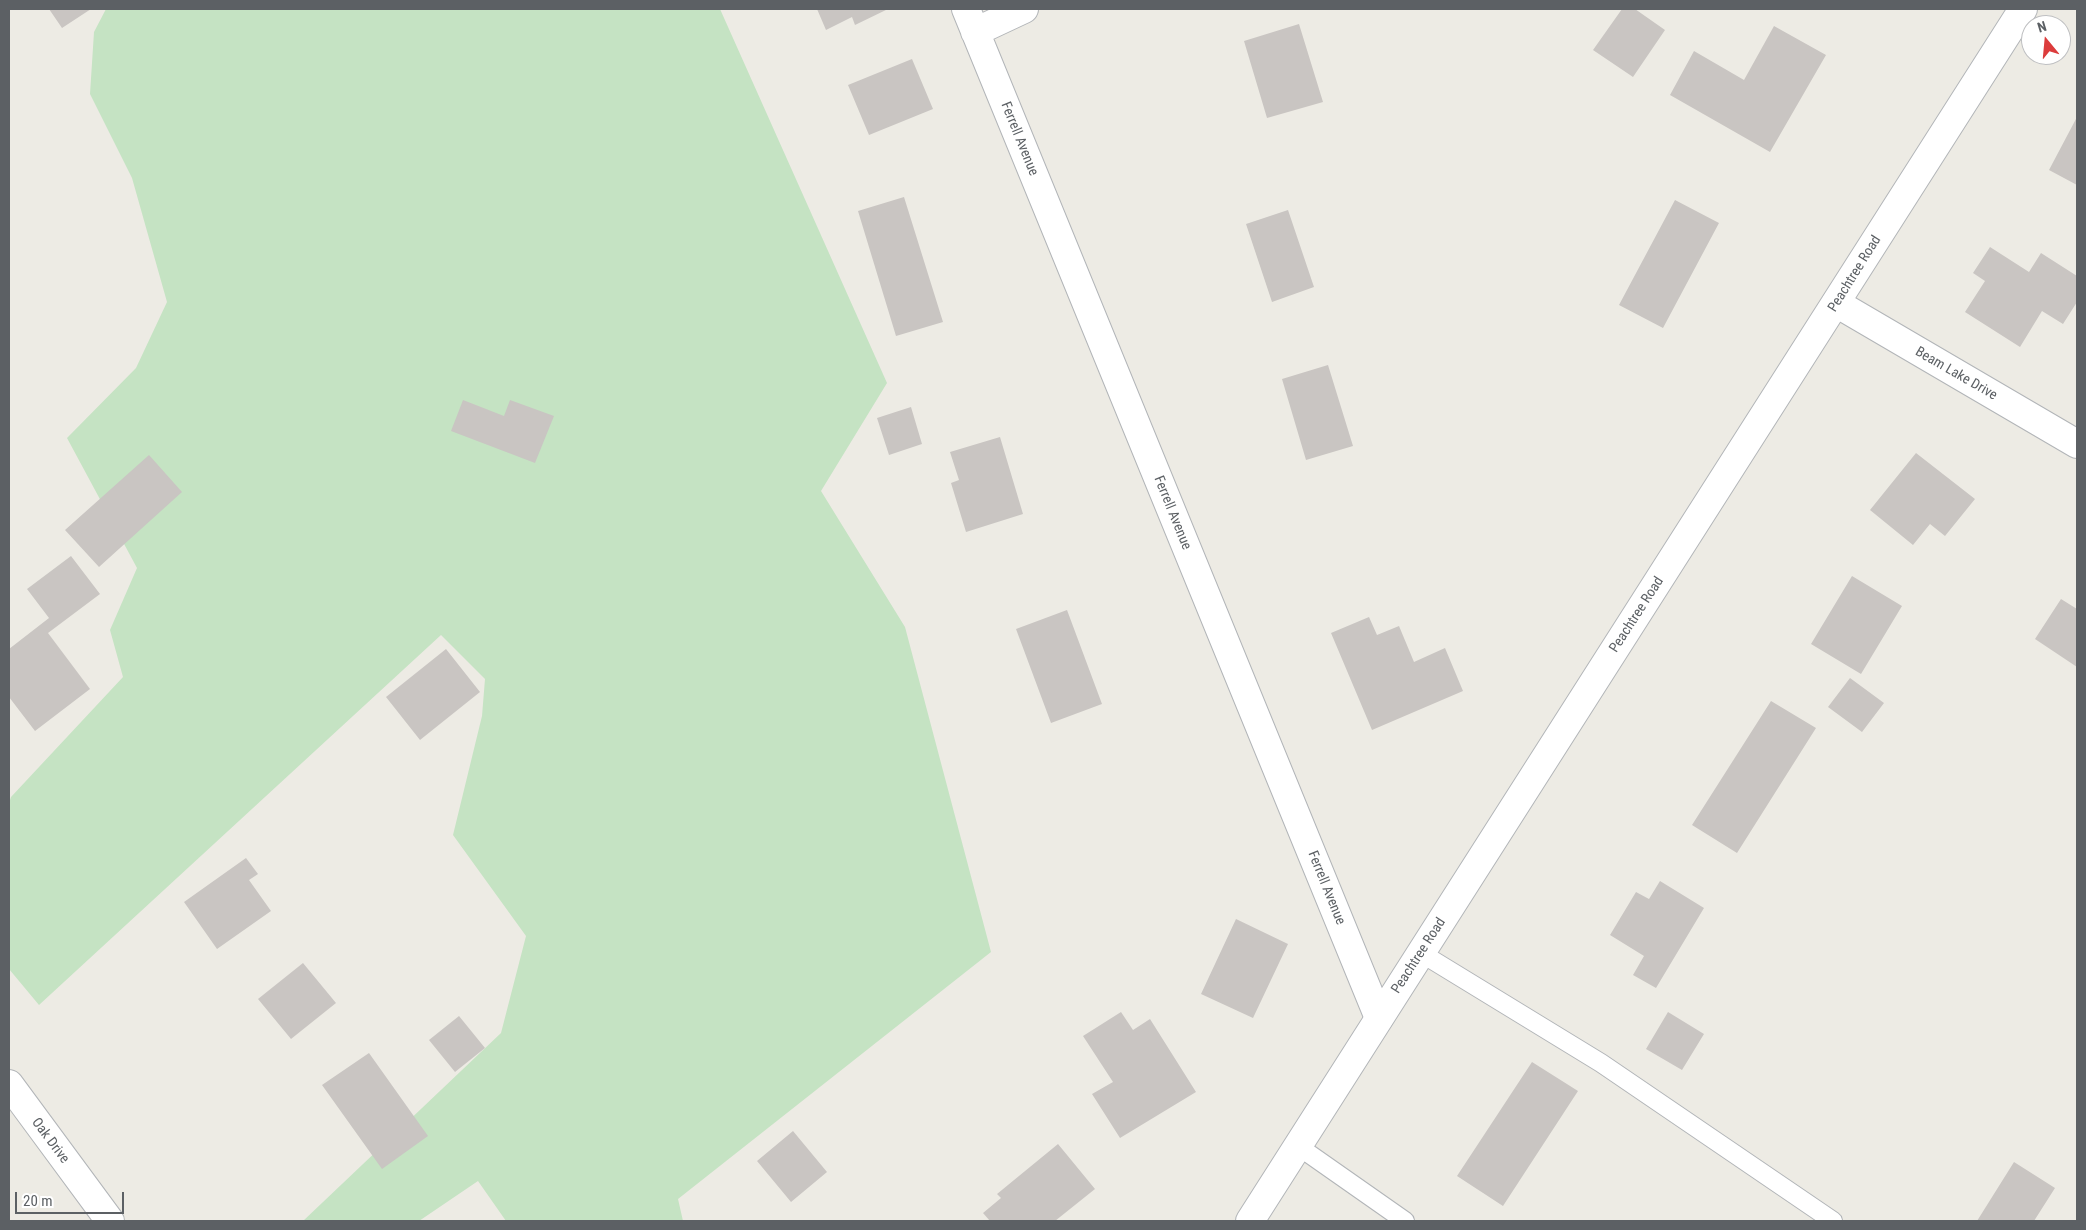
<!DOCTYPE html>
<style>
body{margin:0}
#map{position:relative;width:2086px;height:1230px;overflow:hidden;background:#edebe4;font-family:"Roboto Condensed",sans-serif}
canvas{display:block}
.frame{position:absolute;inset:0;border:10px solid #5c6064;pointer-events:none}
.north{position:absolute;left:2021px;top:15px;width:50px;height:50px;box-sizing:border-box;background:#fff;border:1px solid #bebfc1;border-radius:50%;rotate:343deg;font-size:14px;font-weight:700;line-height:20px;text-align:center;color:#5c6064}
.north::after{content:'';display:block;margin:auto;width:18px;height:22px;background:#dc3c3c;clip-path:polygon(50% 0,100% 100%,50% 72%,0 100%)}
.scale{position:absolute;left:15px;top:1192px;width:109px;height:22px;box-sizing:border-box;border:2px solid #5c6064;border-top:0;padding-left:6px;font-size:15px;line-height:18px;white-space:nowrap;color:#5c6064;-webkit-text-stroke:4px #fff;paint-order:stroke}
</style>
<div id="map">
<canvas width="2086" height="1230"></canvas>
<div class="frame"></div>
<div class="north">N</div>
<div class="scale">20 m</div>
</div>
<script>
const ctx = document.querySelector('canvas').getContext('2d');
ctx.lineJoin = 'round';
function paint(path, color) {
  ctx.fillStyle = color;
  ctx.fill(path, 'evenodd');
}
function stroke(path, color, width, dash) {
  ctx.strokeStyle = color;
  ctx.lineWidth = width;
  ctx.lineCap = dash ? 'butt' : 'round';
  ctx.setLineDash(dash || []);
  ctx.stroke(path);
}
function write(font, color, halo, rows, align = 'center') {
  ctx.font = font + ' "Roboto Condensed",sans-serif';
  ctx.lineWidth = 5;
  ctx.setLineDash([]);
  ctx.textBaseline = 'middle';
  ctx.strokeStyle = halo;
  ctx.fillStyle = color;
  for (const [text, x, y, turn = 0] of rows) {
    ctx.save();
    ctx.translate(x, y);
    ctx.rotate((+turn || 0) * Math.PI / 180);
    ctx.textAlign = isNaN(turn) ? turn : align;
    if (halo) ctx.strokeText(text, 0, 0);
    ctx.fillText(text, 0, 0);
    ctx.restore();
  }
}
const green = new Path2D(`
 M106,9H720L887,383L821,491L905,627L991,952L678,1199L683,1221H506L478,1181L419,1221H303L501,1033L526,936L453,835L482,716L485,679L441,635L39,1005L9,969V803L11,797L123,677L110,630L137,568L67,438L136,368L167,302L132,178L90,94L94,32Z`);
const building = new Path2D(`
 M49,9H91L62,28Z
 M817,9H888L855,25L852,17L826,30Z
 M1622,9H1635L1665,30L1633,77L1593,50Z
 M1299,24L1323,102L1267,118L1244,41Z
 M1774,26L1826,55L1770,152L1670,95L1694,51L1744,80Z
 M912,59L933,109L869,135L848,85Z
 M2077,117V185L2049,170Z
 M904,197L943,322L896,336L858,211Z
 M1675,200L1719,223L1663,328L1619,305Z
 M1288,210L1314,287L1272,302L1246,224Z
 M1990,247L2029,272L2041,253L2077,276V302L2063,324L2042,311L2020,347L1965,312L1985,281L1973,273Z
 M1328,365L1353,446L1306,460L1282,379Z
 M463,400L504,416L510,400L554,416L535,463L451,431Z
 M911,407L922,444L889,455L877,418Z
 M1000,437L1023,514L966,532L951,483L959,480L950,452Z
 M1916,453L1975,499L1945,536L1930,524L1913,545L1870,510Z
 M149,455L182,492L99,567L65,530Z
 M71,556L100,594L48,633L90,689L35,731L9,697V649L49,618L27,589Z
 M1852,576L1902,606L1861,674L1811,644Z
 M2061,599L2077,609V667L2035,639Z
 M1067,610L1102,704L1051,723L1016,629Z
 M1369,617L1377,635L1399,626L1414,662L1445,648L1463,691L1372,730L1331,633Z
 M446,649L480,692L420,740L386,697Z
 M1850,678L1884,703L1862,732L1828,707Z
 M1771,701L1816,728L1737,853L1692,825Z
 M246,858L258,874L249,880L271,911L217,949L184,902Z
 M1660,881L1704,908L1656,988L1633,975L1644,956L1610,935L1636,892L1649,899Z
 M1236,919L1288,944L1253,1018L1201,994Z
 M303,963L336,1003L291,1039L258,999Z
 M1121,1012L1133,1030L1150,1019L1196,1092L1120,1138L1092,1094L1113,1082L1083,1036Z
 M1668,1012L1704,1034L1682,1070L1646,1049Z
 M459,1016L485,1048L455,1072L429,1040Z
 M369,1053L428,1136L382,1169L322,1085Z
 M1532,1062L1578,1091L1503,1206L1457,1176Z
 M793,1131L827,1172L791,1202L757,1161Z
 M1058,1144L1095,1189L1055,1221H990L983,1213L1001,1198L997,1194Z
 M2014,1162L2055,1188L2034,1221H1977Z`);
const service = new Path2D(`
 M1421,953L1601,1063L1833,1221
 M1298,1146L1405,1221`);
const minor = new Path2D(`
 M966,9L1379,1018
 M975,32L1024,9
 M1836,303L2077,444`);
const tertiary = new Path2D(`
 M9,1084L110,1221
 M1250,1221L2023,9`);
const streetNames = [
 ["Ferrell Avenue",1019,139,68],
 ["Peachtree Road",1855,274,-58],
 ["Beam Lake Drive",1956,374,30],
 ["Ferrell Avenue",1172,513,68],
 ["Peachtree Road",1637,615,-57],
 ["Ferrell Avenue",1326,888,68],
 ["Peachtree Road",1419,956,-57],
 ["Oak Drive",50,1141,53]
];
paint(green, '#c5e3c3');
paint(building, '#c9c5c2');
stroke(service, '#b2b5b8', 20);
stroke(minor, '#b2b5b8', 30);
stroke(tertiary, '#b2b5b8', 30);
stroke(service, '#fff', 18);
stroke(minor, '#fff', 28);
stroke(tertiary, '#fff', 28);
write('14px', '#5c6064', '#fff', streetNames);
</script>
